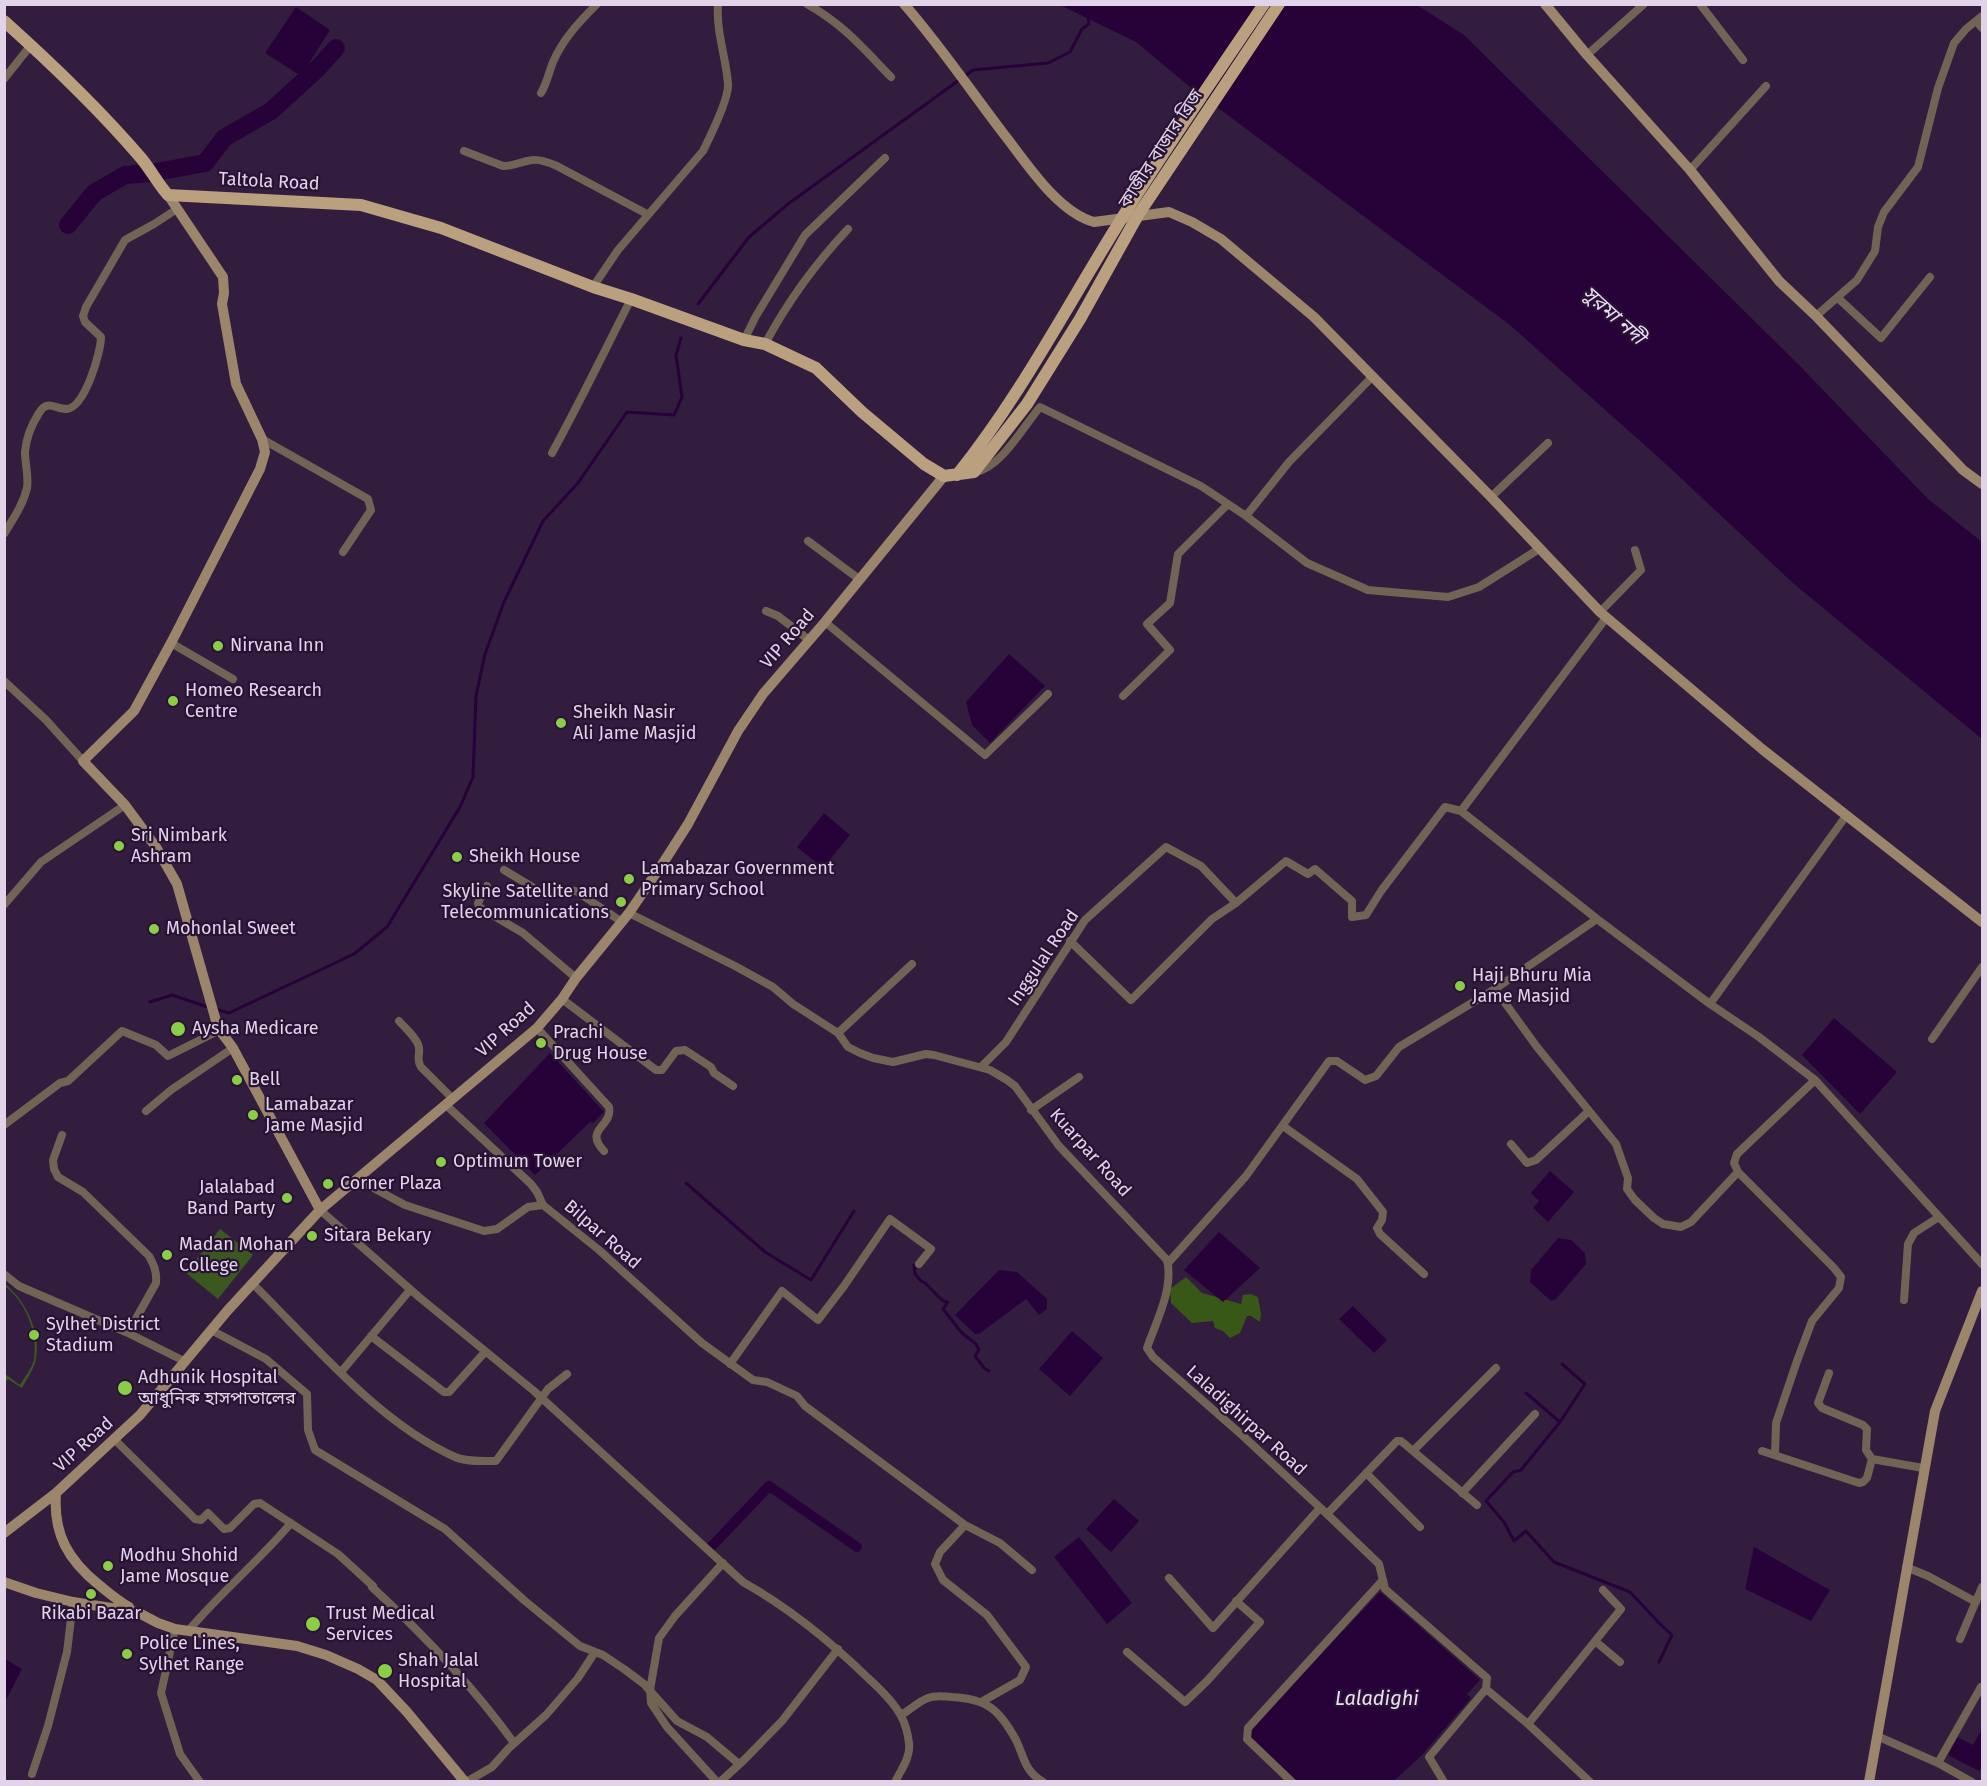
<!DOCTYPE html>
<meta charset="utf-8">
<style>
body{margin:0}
#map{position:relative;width:1987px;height:1786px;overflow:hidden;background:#321d3f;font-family:"Fira Sans",sans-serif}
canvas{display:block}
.frame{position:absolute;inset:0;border:6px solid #e1d4e9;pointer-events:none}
</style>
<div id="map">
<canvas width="1987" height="1786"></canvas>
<div class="frame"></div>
</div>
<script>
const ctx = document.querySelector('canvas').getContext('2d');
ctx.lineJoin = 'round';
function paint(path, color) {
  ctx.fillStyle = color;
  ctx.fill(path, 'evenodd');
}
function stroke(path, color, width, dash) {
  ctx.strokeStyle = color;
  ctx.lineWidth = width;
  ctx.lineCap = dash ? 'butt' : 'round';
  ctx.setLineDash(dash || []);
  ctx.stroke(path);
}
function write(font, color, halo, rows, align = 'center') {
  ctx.font = font + ' "Fira Sans","Noto Sans Bengali",sans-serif';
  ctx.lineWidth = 4.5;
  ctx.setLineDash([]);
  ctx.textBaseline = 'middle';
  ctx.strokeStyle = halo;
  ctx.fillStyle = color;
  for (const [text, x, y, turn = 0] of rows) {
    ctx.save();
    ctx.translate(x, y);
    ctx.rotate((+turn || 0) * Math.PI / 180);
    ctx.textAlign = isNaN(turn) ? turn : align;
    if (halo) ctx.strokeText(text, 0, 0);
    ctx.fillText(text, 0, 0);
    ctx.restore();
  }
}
const green = new Path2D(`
 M220,1229L253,1255L218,1299L186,1273Z
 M5,1284C26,1300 43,1336 35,1363C32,1372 26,1380 22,1388L8,1379L5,1383V1374L20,1385C24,1378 32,1368 34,1360C38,1333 26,1302 5,1286Z`);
const forest = new Path2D(`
 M1186,1277L1202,1293L1241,1304L1243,1295L1251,1294L1258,1297L1261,1314L1260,1322L1251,1316H1247L1240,1333L1230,1338L1223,1331L1215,1328L1213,1321L1192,1323L1171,1303L1170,1289Z`);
const water = new Path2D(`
 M1060,5H1417L1464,35L1798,364L1928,499L1982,542V739L1794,584L1668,466L1510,325L1190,87L1136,42Z
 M296,7L330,30L301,76L265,53Z
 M1009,654L1045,686L990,743L972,725L966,702Z
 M824,813L850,835L823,868L797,847Z
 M1834,1018L1897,1072L1860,1114L1802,1055Z
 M550,1053L604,1112L593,1123L590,1122L535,1175L484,1123Z
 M1550,1171L1574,1192L1548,1222L1533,1208L1539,1201L1531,1193Z
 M1219,1232L1260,1268L1223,1302L1184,1270Z
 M1558,1238L1571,1240L1585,1253L1586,1264L1556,1299L1551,1301L1530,1282L1531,1270Z
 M999,1270L1017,1272L1047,1299V1309L1039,1315L1026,1299L979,1334H975L955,1315Z
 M1353,1306L1387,1340L1374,1353L1339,1319Z
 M1072,1331L1103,1358L1070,1396L1039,1369Z
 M1114,1499L1139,1521L1111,1552L1086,1529Z
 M1079,1537L1132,1603L1107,1624L1054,1557Z
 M1754,1547L1830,1590L1811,1621L1745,1589Z
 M1380,1592L1480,1680L1467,1694L1471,1698L1422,1755L1394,1781H1297L1251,1738V1728Z
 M5,1659L22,1669L5,1702Z
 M1982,1729V1767L1979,1771L1948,1755L1957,1737L1973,1745Z`);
const stream = new Path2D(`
 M698,304L749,237L788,204L973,70L1048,63L1070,52L1082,29L1089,24L1088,15
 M150,1002L172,995L208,1007
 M215,1009L229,1013L354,954L387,927L460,807L473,777L476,696L485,654L504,602L543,521L578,483L627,412L674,415L682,397L676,355L681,338
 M686,1183L765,1252L811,1280L854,1211
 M914,1265L915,1274L921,1281L925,1283L943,1301L948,1302L943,1309L962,1333L976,1344L979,1350L975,1356L984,1368L989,1371
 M1526,1393L1560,1422L1585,1384L1562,1364
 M1560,1422L1521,1470L1513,1472L1486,1501L1504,1522L1514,1541L1526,1531L1554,1562L1630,1592L1660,1624L1672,1635L1659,1662`);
const canal = new Path2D(`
 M712,1546L769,1486L857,1547`);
const river = new Path2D(`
 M68,225L94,193L125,175L151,173L205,163L224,138L271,111L317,69L336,48`);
const street = new Path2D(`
 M807,4C844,25 862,47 891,77
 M1700,4L1743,60
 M1976,21L1982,28
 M1587,55L1644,4
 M4,79L31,45
 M541,93C547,83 549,72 553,62C563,39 579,22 597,4
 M464,151L503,166C514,166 522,161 533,160C541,159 550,163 557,166L647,214
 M1690,170L1766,86
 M593,287L618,250L703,151C710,137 729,99 728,84C726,57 716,32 718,4
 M1838,298L1881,338L1930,277
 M1816,316L1857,280L1875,251L1878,227L1884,212L1918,167L1938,88L1954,43L1966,29L1982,16
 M744,340L756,316L805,235L885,158
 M765,344C788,301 815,264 848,229
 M262,439L368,499L371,510L343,552
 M552,453C580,402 605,350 631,299
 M976,472C1002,466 1023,427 1040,407L1201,486L1246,516L1307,563L1368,590L1448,597L1479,587L1539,549
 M1491,497L1548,443
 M1246,516L1289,462L1373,376
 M4,534C13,519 23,505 27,488C29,477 25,464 25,452C26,439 32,424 39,413C47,399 55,409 67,409C85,407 101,352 101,337L85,322L83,316L86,307L125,240L154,224L177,209
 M808,541L859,579
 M766,611L778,616L809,640
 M1600,612L1641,570L1635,550
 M825,622L985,755L1048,694
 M171,643L233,679
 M4,681L46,720L83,761
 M1123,696L1170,650L1147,624L1170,603L1178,554L1228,504
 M1461,811L1606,618
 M504,870L544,894L563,890L576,891L622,922
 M487,886L478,903L479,907L523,933L576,978
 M4,905L41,862L125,805
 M629,913L735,966L773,987L793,1004L838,1033L848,1047L860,1053L873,1058L893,1062L926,1054L934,1055L990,1070L1007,1080L1015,1086L1059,1146L1167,1260C1174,1288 1156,1322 1147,1348L1153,1357L1243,1436L1327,1514L1379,1564L1385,1589L1487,1678L1486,1689L1528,1724L1590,1782
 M1070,941L1131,1000L1212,919L1236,903L1286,861L1308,874L1315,869L1352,901V917L1366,915L1381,891L1445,807L1461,811L1597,919L1710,1004L1759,1037L1815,1080L1982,1264
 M1495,989L1537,1047L1616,1144L1628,1178L1627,1189L1635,1200L1654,1218L1663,1224L1681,1227L1691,1222L1738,1172
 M562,999L656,1070H662L676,1051L685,1050L711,1067L714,1073L733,1086
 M1710,1004L1846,816
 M399,1021C405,1028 418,1039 419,1048C420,1056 416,1059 421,1067L453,1099
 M537,1028L609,1107C613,1127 583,1129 604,1151
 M838,1033L912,964
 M1932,1039L1982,967
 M981,1067L1006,1042L1085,920L1166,847L1201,866L1236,903
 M446,1105L531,1184L537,1192L543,1205
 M1031,1110L1079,1077
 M146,1111L171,1090L233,1048
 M4,1125L60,1083L68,1081L122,1031L156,1045L168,1056L220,1030
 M1283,1126L1357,1179L1383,1212L1382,1220L1377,1228L1380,1234L1424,1274
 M62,1135L53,1160L54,1169L58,1177L83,1192L149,1256C154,1265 157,1272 156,1283L128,1333
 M1511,1144L1527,1163L1536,1160L1589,1111
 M357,1179L405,1205L484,1231L497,1229L528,1207L543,1205L599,1250L702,1343L753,1380L767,1382L797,1396L805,1406L965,1525L1000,1543L1032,1570
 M320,1210L419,1297L534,1391L743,1582C789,1608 830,1641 868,1678C879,1688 894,1702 901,1716C905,1723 908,1735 909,1743C911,1757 901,1770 895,1782
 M1168,1263L1246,1176L1329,1061H1337L1365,1080L1376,1076L1399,1047L1495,989L1597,919
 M4,1274L19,1286L128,1333L184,1361
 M252,1283C311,1341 378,1423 455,1457C467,1462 483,1461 496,1461L548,1389L567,1374
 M1904,1300L1908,1244L1914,1233L1939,1217
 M211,1330L266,1359L307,1394L308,1430L315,1450L445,1529L525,1601L580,1646L603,1655L624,1669L644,1684L677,1721L707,1737L739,1764
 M371,1336L444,1392H449L485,1352
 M730,1364L782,1291L818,1320L844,1286L890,1219L931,1249L919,1264
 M341,1372L410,1290
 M1829,1373L1818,1403L1822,1408L1863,1425L1867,1429L1866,1450L1872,1459L1923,1468
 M115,1440L195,1519L201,1520L208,1513L224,1529L230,1528L254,1504L260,1503L338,1554L373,1586L372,1587C424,1635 473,1686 514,1743
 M1413,1451L1477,1505
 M1762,1451L1859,1483L1863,1482L1867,1478L1872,1459
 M1775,1455L1776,1423L1797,1361L1812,1321L1839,1288L1841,1277L1834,1268L1738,1172L1734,1163L1737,1154L1815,1080
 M1366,1473L1420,1527
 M1462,1493L1535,1414
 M1327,1514L1397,1441H1401L1413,1451L1496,1368
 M965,1525L940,1552L935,1564L943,1580L987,1615L1026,1667L1020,1680L983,1701
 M1906,1567L1928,1576L1976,1602
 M1169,1578L1213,1628L1320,1508
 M175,1629L161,1693L180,1754L200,1782
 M189,1630C221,1592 259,1561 291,1523
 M1960,1639L1982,1587
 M1595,1641L1620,1662
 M1127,1652L1185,1702L1207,1681L1260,1622L1236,1601
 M901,1715C910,1710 919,1701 928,1698C935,1695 944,1696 952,1697C987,1699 999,1709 1016,1740C1025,1759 1024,1770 1043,1782
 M1528,1724L1621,1609L1603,1590
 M1877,1736L1938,1763L1972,1782
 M1938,1763L1981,1687
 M32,1774L48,1726L67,1652L73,1602
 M466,1782L492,1767L509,1748L546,1715L578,1678L595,1652
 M717,1782L667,1727L651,1703L650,1690L659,1638L675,1616L723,1563
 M720,1782L745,1759L782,1721L838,1649
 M1292,1782L1247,1739L1248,1728L1383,1580
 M1444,1782L1429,1757L1486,1689`);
const secondary = new Path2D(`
 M904,4C940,45 970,90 1003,133C1026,162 1057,212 1094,222L1169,212L1192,222L1221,239L1314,317L1491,497L1600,612L1762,749L1982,922
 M1545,4L1587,55L1690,170L1779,281L1816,316L1963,470L1982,484
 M168,195L223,277L224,293L222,304L236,384L262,439L265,452L260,469L171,643L134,711L83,761L125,805L156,847L177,884L218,1028L233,1048L320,1210
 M56,1493C53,1534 68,1560 99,1585C109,1593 118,1601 129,1607
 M4,1533L56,1493L140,1415L228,1310L320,1210L537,1028L562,999L576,978L629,913L665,860L688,824L738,731L763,694L825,622L944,476
 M4,1582L36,1593L73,1602L137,1612L158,1623L175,1629L297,1646L326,1655L358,1669L377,1680L407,1712L465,1782
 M1869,1782L1935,1411L1982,1291`);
const primary = new Path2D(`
 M4,21C52,64 99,109 141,158C151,170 158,184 168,195L361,205L441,228L593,287L631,299L744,340L765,344L816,368L862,412L924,464L944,476L974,472L1027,404L1080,319L1138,215L1279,4
 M957,475C1023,393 1071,298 1127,210C1171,140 1218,72 1264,4`);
const markers = [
 [218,646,6,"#8ace47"],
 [173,701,6,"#8ace47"],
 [561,723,6,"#8ace47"],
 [119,846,6,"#8ace47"],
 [457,857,6,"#8ace47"],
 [629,879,6,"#8ace47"],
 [621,902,6,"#8ace47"],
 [154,929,6,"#8ace47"],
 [1460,986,6,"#8ace47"],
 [178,1029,8,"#8ace47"],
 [541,1043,6,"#8ace47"],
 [237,1080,6,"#8ace47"],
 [253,1115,6,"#8ace47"],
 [441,1162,6,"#8ace47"],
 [328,1184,6,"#8ace47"],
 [287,1198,6,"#8ace47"],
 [312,1236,6,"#8ace47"],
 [167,1255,6,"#8ace47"],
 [34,1335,6,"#8ace47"],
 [125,1388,8,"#8ace47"],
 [108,1566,6,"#8ace47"],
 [91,1594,6,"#8ace47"],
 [313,1624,8,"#8ace47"],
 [127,1654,6,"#8ace47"],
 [385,1671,8,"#8ace47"]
];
const streetNames = [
 ["কাজীর বাজার ব্রিজ",1161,149,-57],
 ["Taltola Road",269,182,3],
 ["VIP Road",788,639,-49],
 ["Inggulal Road",1044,958,-56],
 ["VIP Road",506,1030,-42],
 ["Kuarpar Road",1090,1153,48],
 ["Bilpar Road",602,1235,41],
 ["Laladighirpar Road",1246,1421,42],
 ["VIP Road",84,1445,-42]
];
const poiNames = [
 ["Nirvana Inn",230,646],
 ["Homeo Research",185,691],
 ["Centre",185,712],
 ["Sheikh Nasir",573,713],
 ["Ali Jame Masjid",573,734],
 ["Sri Nimbark",131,836],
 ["Ashram",131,857],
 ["Sheikh House",469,857],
 ["Lamabazar Government",641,869],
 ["Primary School",641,890],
 ["Skyline Satellite and",609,892,"right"],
 ["Telecommunications",609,913,"right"],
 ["Mohonlal Sweet",166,929],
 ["Haji Bhuru Mia",1472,976],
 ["Jame Masjid",1472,997],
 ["Aysha Medicare",192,1029],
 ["Prachi",553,1033],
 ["Drug House",553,1054],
 ["Bell",249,1080],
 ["Lamabazar",265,1105],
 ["Jame Masjid",265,1126],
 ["Optimum Tower",453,1162],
 ["Corner Plaza",340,1184],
 ["Jalalabad",275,1188,"right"],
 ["Band Party",275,1209,"right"],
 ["Sitara Bekary",324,1236],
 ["Madan Mohan",179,1245],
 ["College",179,1266],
 ["Sylhet District",46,1325],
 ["Stadium",46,1346],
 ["Adhunik Hospital",138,1378],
 ["আধুনিক হাসপাতালের",138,1399],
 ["Modhu Shohid",120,1556],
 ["Jame Mosque",120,1577],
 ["Rikabi Bazar",91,1614,"center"],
 ["Trust Medical",326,1614],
 ["Services",326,1635],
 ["Police Lines,",139,1644],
 ["Sylhet Range",139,1665],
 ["Shah Jalal",398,1661],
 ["Hospital",398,1682]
];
const waterNames = [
 ["সুরমা নদী",1613,316,42],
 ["Laladighi",1377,1699]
];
paint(green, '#3b591f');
paint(forest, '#385817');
paint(water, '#270238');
stroke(stream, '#270238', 3);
stroke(canal, '#270238', 10);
stroke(river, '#270238', 18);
stroke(street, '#716454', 8);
stroke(secondary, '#9b866c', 10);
stroke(primary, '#bba07f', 12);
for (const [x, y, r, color] of markers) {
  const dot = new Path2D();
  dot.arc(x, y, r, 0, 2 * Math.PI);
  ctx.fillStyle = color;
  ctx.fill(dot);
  stroke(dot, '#281334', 2);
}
write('18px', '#e1d4e9', '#281334', streetNames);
write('18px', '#e1d4e9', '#281334', poiNames, 'left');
write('italic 20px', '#ecdcf7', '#281334', waterNames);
</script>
